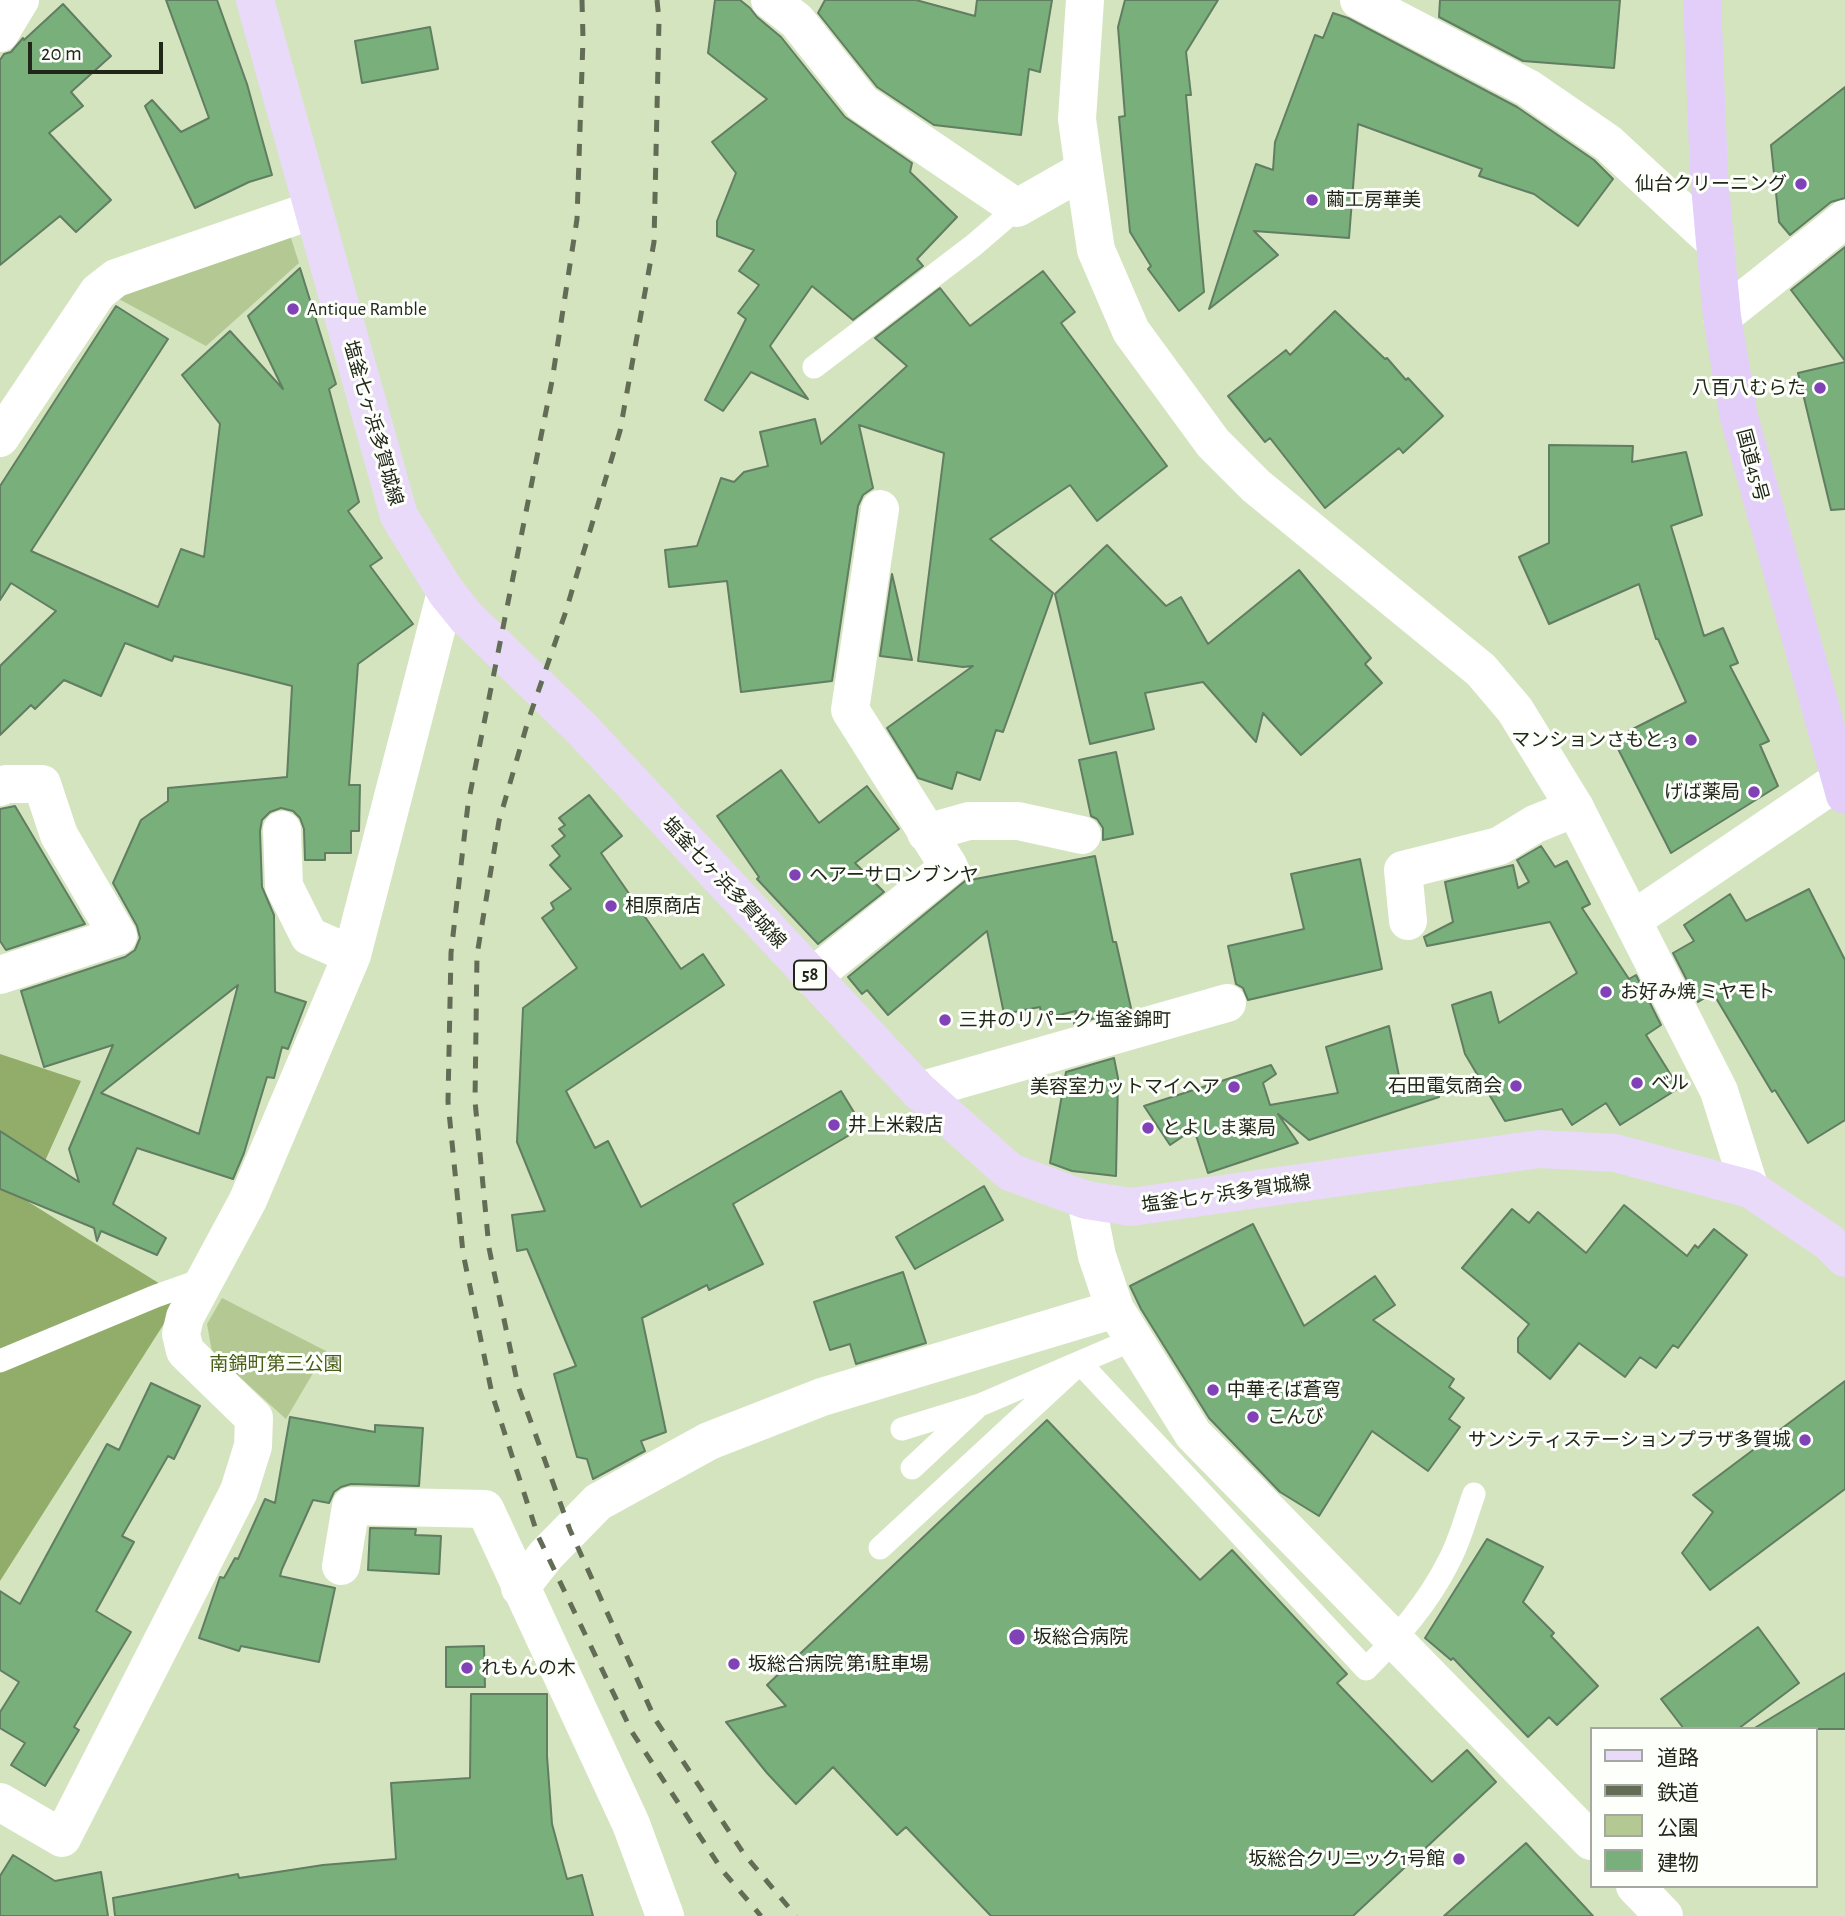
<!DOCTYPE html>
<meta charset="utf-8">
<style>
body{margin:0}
#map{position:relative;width:1845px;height:1916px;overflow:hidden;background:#d4e4be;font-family:"Alegreya Sans","Noto Sans JP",sans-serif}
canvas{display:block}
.legend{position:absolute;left:1590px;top:1727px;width:228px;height:161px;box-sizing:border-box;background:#fdfffb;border:2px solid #a5a8a0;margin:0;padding:9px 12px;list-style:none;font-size:21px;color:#202618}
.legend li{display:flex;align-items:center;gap:14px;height:35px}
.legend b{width:35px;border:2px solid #a5a8a0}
.scale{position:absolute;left:28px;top:42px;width:135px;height:32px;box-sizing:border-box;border:4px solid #202618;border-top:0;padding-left:9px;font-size:21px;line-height:24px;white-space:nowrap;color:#202618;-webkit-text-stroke:5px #fdfffb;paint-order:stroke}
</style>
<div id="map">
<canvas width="1845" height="1916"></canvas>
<ul class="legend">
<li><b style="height:9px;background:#e9dafa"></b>道路</li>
<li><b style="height:9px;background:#636d56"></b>鉄道</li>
<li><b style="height:19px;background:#b3c892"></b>公園</li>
<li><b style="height:19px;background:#78af7b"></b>建物</li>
</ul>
<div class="scale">20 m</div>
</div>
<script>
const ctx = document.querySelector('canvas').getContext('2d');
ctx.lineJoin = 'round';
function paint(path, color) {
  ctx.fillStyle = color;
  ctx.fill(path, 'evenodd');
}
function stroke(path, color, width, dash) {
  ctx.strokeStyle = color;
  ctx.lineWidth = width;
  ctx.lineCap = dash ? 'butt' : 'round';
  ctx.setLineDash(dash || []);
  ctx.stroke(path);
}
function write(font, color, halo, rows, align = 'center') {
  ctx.font = font + ' "Alegreya Sans","Noto Sans JP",sans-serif';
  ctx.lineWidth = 6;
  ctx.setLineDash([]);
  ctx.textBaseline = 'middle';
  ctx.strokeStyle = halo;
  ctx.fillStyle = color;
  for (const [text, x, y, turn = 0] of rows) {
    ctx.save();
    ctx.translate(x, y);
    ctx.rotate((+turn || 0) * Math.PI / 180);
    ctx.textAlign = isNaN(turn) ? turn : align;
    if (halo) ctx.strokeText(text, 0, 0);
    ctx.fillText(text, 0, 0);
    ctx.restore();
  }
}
const green = new Path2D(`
 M289,232L299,263L206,346L117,298Z
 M222,1298L326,1351L286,1419L212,1352L207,1324Z`);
const forest = new Path2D(`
 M0,1054L81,1081L27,1201L181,1297L0,1581Z`);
const building = new Path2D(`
 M166,0H217L247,84L272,175L249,182L195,208L145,106L152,100L181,132L209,118Z
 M715,0H740L750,8L757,17L781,37L845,117L912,163L910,172L957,217L917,259L923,266L853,320L812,286L770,346L808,399L751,372L723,411L705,400L746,319L738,313L759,285L739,271L754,250L717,236V221L736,173L712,142L767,99L708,53Z
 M825,0H916L975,16L977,0H1052L1040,72L1029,69L1021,135L934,125L877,87L818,13Z
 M1125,0H1218L1186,52L1191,95H1186L1204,292L1179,311L1148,269L1151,266L1130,232L1119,117L1125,116L1118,27Z
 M1440,0H1620L1614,68L1523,61L1439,17Z
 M63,4L111,56L71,92L83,106L49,133L111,200L76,232L60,216L0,265V60L4,54L11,52L23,38L24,40Z
 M1333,13L1348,18L1517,107L1594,160L1613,179L1578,226L1534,194L1479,176L1482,169L1358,124L1349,238L1254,231L1278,255L1209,309L1256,164L1273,170L1275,142L1315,35L1323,38Z
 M430,27L438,69L362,83L355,41Z
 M1845,87V198L1831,202L1790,235L1779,222L1771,145Z
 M1845,247V361L1791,290Z
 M300,268L336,384L329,389L359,502L348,511L382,558L370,566L413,624L358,664L349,785H360L359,831H351V853H325V860H305L304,829L300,818L293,811L281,808L270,812L262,820L260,831L262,887L274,915L275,992L306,1002L288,1049L282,1047L274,1078L267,1077L244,1153L233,1179L137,1148L113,1204L166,1238L157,1255L101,1231L97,1241L94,1228L0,1189V1131L79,1182L69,1149L113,1045L44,1067L21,991L125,957L135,950L140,938L137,926L113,883L141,820L168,801V788L287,777L292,686L174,656L172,661L125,643L101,696L64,680L35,709L31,705L0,735V666L56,611L11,583L0,600V486L116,306L168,339L31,551L158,607L181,549L204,557L220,424L182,375L230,331L283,389L248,316ZM238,985L199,1134L101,1093Z
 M1043,271L1075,312L1061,323L1167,466L1097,521L1070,485L990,539L1053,593L1003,732L996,730L980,780L957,772L952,789L918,778L887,728L973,666L963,667L918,661L944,453L859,425L873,488L863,495L858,506L832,681L741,692L727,581L669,587L665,550L697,546L721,478L734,482L744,472L768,466L760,432L815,419L821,444L907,366L875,338L940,288L970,326Z
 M1335,311L1385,359L1387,358L1406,380L1408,378L1443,416L1403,453L1399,448L1325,508L1270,438L1265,442L1228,396L1286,350L1290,355Z
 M1845,362V509L1831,510L1798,373Z
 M1549,445L1633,446L1632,462L1686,452L1702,515L1671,526L1704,636L1723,628L1738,663L1730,666L1769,741L1760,745L1778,786L1671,853L1613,739L1686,702L1658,639H1656L1639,584L1549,624L1519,557L1549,543Z
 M1107,545L1166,606L1181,597L1208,644L1299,570L1371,658L1365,664L1382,683L1301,755L1263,713L1256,742L1203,682L1145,693L1154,729L1090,744L1055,594Z
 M892,574L912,660L880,656Z
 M1116,752L1133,834L1103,840V828L1097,819L1091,816L1079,760Z
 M781,770L819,823L867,786L899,829L855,863L884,892L818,944L757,879L759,877L717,816Z
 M589,795L622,836L601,853L681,969L703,954L724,985L566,1091L595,1148L608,1141L641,1207L841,1091L863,1127L733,1204L763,1264L709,1290L707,1285L642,1318L666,1432L641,1441L645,1451L593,1479L587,1459L577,1457L554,1374L576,1366L527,1249L517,1251L512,1215L545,1211L517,1142L523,1008L577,968L542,918L554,909L551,903L571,889L550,865L560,856L552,846L565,836L559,829L565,825L559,818Z
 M15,806L85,924L6,950L0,941V809Z
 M1541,846L1555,867L1567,861L1590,904L1582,908L1629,979L1636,975L1661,1025L1646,1035L1679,1088L1620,1125L1606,1103L1572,1125L1562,1109L1505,1121L1465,1054L1452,1005L1491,992L1499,1023L1577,973L1550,922L1427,946L1424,937L1453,922L1445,882L1513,865L1518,888L1529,882L1517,860Z
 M1095,856L1113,942H1116L1131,1008L1074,1024L1076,1011L1042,1019L1040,1007L1004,1014L987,931L888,1015L867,990L862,994L848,977L965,881Z
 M1360,859L1382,969L1248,1000L1243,988L1236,984L1228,946L1304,929L1291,874Z
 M1809,889L1845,960V1120L1808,1143L1775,1090L1772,1092L1713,993L1698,1002L1673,953L1694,941L1684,925L1730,894L1746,921Z
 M1389,1026L1400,1081L1434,1075L1439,1097L1309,1140L1278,1114L1298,1143L1208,1173L1194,1129L1170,1145L1144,1106L1271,1065L1276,1074L1263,1083L1270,1105L1338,1093L1326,1047Z
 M1114,1058L1118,1078L1116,1176L1072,1171L1050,1163L1066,1072Z
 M984,1186L1003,1220L915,1269L896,1237Z
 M1624,1205L1687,1256L1695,1245L1698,1248L1714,1229L1747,1255L1678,1348L1673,1345L1656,1368L1640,1357L1625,1377L1579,1343L1550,1379L1518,1352V1338L1529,1324L1462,1268L1512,1209L1529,1223L1538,1212L1586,1253Z
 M1253,1224L1304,1326L1375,1276L1395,1305L1373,1320L1454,1379L1449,1387L1464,1398L1449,1419L1460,1427L1428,1471L1372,1431L1319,1516L1280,1492L1209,1418L1141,1309L1130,1286Z
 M903,1272L926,1343L856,1364L850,1344L830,1350L814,1302Z
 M1845,1381V1489L1710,1590L1682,1553L1713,1512L1693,1495Z
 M151,1383L200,1406L174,1459L168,1456L122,1536L134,1542L96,1611L131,1632L74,1727L79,1730L45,1786L11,1765L25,1743L0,1728V1712L19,1682L0,1670V1591L20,1604L107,1444L119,1450Z
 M290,1417L375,1432V1425L423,1428L419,1486L351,1484L341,1487L334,1492L329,1503L313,1500L282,1569L280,1576L335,1588L319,1662L241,1646L239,1651L199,1638L220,1577L224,1578L235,1558L238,1559L265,1499L275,1503Z
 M1047,1420L1200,1580L1232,1550L1347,1674L1337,1683L1432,1782L1467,1750L1496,1782L1353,1916H991L906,1827L897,1835L833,1767L796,1804L767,1773L726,1722L786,1706L767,1685Z
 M370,1528L416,1529L415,1535L441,1536L439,1574L368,1570Z
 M1487,1539L1543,1567L1523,1602L1554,1633L1551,1636L1598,1686L1557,1725L1549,1717L1528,1737L1453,1658L1451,1660L1425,1638Z
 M1758,1627L1799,1683L1738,1729H1684L1661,1699Z
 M484,1646L485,1687H446V1647Z
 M1845,1673V1729H1753Z
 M471,1694H547V1756L552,1824L567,1879L582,1875L593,1916H115L113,1898L238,1874L239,1878L323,1865L396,1859L391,1783L470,1778Z
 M1526,1843L1593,1916H1444Z
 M13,1855L55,1881L101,1872L108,1916H0V1876Z`);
const service = new Path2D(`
 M814,367L974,245L1017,208
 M0,1361L156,1296L204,1279
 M902,1429L980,1405L1134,1339
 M912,1468L975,1409
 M880,1548L1080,1363L1366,1669C1399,1636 1428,1603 1449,1561C1460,1541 1466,1516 1474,1494`);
const minor = new Path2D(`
 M770,0L797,21L862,103L1017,208L1084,170
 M1359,0L1528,88L1608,143L1715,242
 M0,33L20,0
 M1722,317L1845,219
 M0,438L98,292L116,278L313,210
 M0,787L6,784H42L59,835L118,936L0,975
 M282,830L284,886L309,936L352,955
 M926,833L969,821H1018L1082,835
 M1408,921L1403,870L1499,846L1535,824L1575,808
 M812,977L949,867L850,710L880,509
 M919,1091L1227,1003
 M1086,1200L1097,1256L1115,1309L1193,1434L1591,1841
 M341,1566L351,1506L485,1509L631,1824L665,1916
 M520,1588L546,1555L598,1502L709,1441L822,1397L1115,1309
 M0,1802L62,1838L239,1491L253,1446L254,1418L185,1351L181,1334L185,1317L248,1200L352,955L446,592
 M1635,1886L1664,1916`);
const tertiary = new Path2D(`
 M1085,0L1077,119L1084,170L1096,250L1131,331L1213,443L1256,486L1481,670L1515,710L1575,808L1719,1091L1750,1189
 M1634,919L1845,776`);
const primary = new Path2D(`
 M255,0L399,516L446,592L467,618L582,729L919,1091L1010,1172L1086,1200L1131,1207L1539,1149L1615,1153L1750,1189L1829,1242L1845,1258`);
const trunk = new Path2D(`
 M1702,0L1709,174L1715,242L1722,317L1739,417L1845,795`);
const rail = new Path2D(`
 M582,0L583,39L577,219L552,381L468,804L451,953L448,1102L463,1253L492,1394L538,1536L632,1732L722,1870L761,1916
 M657,0L659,20L654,242L620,431L565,614L528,721L499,821L477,955L475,1101L489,1248L518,1386L570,1530L655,1719L744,1854L796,1916`);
const markers = [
 [1801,184,7,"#8142b7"],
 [1312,200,7,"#8142b7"],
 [293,309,7,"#8142b7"],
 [1820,388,7,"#8142b7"],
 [1691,740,7,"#8142b7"],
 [1754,792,7,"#8142b7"],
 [795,875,7,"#8142b7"],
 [611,906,7,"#8142b7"],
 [1606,992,7,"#8142b7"],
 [945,1020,7,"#8142b7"],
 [1637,1083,7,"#8142b7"],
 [1516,1086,7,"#8142b7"],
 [1234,1087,7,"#8142b7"],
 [834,1125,7,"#8142b7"],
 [1148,1128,7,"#8142b7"],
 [1213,1390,7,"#8142b7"],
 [1253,1417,7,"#8142b7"],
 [1805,1440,7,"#8142b7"],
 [1017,1637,9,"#8142b7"],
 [734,1664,7,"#8142b7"],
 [467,1668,7,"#8142b7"],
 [1459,1859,7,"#8142b7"]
];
const shields = [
 [810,975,32]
];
const shieldNames = [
 ["58",810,975]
];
const poiNames = [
 ["仙台クリーニング",1787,184,"right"],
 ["繭工房華美",1326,200],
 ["Antique Ramble",307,309],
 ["八百八むらた",1806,388,"right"],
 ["マンションさもと-3",1677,740,"right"],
 ["げば薬局",1740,792,"right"],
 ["ヘアーサロンブンヤ",809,875],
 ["相原商店",625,906],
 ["お好み焼 ミヤモト",1620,992],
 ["三井のリパーク 塩釜錦町",959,1020],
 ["ベル",1651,1083],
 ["石田電気商会",1502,1086,"right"],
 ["美容室カットマイヘア",1220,1087,"right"],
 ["井上米穀店",848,1125],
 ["とよしま薬局",1162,1128],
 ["中華そば蒼穹",1227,1390],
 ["こんび",1267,1417],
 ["サンシティステーションプラザ多賀城",1791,1440,"right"],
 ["坂総合病院",1033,1637],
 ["坂総合病院 第1駐車場",748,1664],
 ["れもんの木",481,1668],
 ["坂総合クリニック1号館",1445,1859,"right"]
];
const streetNames = [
 ["塩釜七ヶ浜多賀城線",373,423,74],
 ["国道45号",1752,465,75],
 ["塩釜七ヶ浜多賀城線",724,883,47],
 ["塩釜七ヶ浜多賀城線",1226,1194,-8]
];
const parkNames = [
 ["南錦町第三公園",276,1364]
];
paint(green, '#b3c892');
paint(forest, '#92ac69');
paint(building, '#78af7b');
stroke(building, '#617d62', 2);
stroke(service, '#fff', 23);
stroke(minor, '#fff', 38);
stroke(tertiary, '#fff', 38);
stroke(primary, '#e9dafa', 38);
stroke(trunk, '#e2cef8', 38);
stroke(rail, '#636d56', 5, [12, 12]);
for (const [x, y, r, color] of markers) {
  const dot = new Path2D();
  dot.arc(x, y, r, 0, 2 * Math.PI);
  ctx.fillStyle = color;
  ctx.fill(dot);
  stroke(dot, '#fdfffb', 2.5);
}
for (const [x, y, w] of shields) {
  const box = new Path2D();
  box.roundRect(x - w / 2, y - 14.5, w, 29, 5);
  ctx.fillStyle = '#fdfffb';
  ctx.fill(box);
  stroke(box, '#202618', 2);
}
write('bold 18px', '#202618', null, shieldNames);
write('19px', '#202618', '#fdfffb', poiNames, 'left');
write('19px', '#202618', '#fdfffb', streetNames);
write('19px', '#485e16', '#fdfffb', parkNames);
</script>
